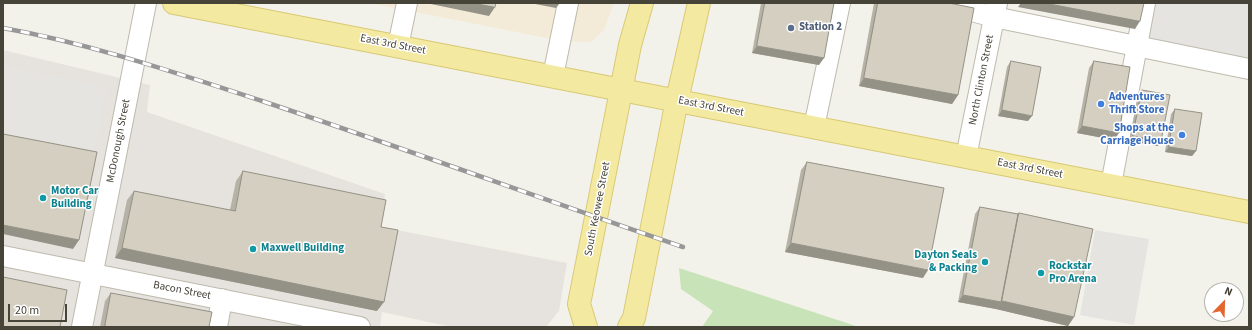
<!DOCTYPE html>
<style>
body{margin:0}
#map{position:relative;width:1252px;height:330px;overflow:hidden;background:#f3f2ea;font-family:"Source Sans 3",sans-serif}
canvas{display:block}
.frame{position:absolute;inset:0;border:4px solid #464338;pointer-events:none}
.north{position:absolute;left:1204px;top:282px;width:40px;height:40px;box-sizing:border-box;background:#fff;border:1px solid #b5b4af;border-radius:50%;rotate:23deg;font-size:11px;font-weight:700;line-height:16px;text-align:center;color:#464338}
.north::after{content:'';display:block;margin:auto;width:14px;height:18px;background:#e4662f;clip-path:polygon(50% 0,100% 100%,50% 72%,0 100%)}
.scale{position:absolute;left:8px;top:304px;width:59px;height:18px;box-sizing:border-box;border:2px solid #464338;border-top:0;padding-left:5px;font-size:12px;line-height:14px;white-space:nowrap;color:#464338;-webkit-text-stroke:3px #fff;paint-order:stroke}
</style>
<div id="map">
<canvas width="1252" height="330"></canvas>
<div class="frame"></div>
<div class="north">N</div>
<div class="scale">20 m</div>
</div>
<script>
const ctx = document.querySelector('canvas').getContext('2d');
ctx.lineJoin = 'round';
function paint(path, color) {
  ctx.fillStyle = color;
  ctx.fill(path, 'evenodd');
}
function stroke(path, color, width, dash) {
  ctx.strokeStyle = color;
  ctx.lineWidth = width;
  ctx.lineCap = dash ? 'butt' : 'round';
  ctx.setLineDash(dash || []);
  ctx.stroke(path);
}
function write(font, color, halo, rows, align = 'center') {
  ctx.font = font + ' "Source Sans 3",sans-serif';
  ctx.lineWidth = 3;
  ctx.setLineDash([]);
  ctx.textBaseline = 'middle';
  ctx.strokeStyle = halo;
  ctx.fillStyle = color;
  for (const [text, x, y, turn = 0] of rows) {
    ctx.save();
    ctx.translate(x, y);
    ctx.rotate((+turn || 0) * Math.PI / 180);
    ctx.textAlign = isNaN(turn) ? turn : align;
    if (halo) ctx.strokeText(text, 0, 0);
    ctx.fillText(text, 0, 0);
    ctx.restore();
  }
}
const commercial = new Path2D(`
 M369,3H614L604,30L591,42L562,41Z`);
const industrial = new Path2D(`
 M3,50L150,85L147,112L385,194L381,227L567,263L559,311L546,327H452L382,312L380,327H3Z`);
const green = new Path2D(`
 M679,268L859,327H702L713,311L681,289Z`);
const parking = new Path2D(`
 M1152,3H1249V60L1145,38Z
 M3,66L107,88L93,155L3,136Z
 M1095,230L1149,239L1134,325L1080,315Z`);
const minor = new Path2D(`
 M942,3L994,17L1249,69
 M398,46L407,3
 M553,76L568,3
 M814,127L840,3
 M966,157L997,3
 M1111,185L1145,3
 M3,256L360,327
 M82,327L146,3
 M217,327L222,299`);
const major = new Path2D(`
 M174,3L1249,212
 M586,327L579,304L630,45L642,3
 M629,327L634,318L677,100L699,3`);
const rail = new Path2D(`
 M3,28C92,44 176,73 262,101C403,148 542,199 683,247`);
const wall = new Path2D(`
 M761,3H834L819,65L752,53Z
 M874,3H949L958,95L952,104L859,86Z
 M1011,61L1028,121L998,116L1007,67Z
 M1094,61L1114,140L1077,133L1089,68Z
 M1142,90L1161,141L1158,146L1129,141L1138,95Z
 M1175,109L1196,151L1192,156L1165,152L1171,114Z
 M807,162L923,278L785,252L801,170Z
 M243,171L381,227L377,311L115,258L127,200L134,191L230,210L236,181Z
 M980,207L1018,214L1019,213L1074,317L1068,326L996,309L958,302L975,214Z
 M111,293L209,327H100L105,301Z`);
const shadedWall = new Path2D(`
 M426,3H473L495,7L489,16Z
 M530,3H560L556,8Z
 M1021,3H1045L1140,21L1135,29L1018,7Z
 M757,46L824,58L819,65L752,53Z
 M864,78L958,95L952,104L859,86Z
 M1002,110L1032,116L1028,121L998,116Z
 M1082,126L1119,133L1114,140L1077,133Z
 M1133,136L1161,141L1158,146L1129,141Z
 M1169,147L1196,151L1192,156L1165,152Z
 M3,225L79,240L73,249L3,234Z
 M791,243L928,270L923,278L785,252Z
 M122,248L384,302L377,311L115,258Z
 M963,295L1001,302L996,309L958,302Z
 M1002,301L1074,317L1068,326L996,309Z`);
const building = new Path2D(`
 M473,3H496L495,7Z
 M765,3H834L824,58L757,46Z
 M878,3H949L974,8L958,95L864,78Z
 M1045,3H1144L1140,21Z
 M1011,61L1041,67L1032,116L1002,110Z
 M1094,61L1130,67L1119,133L1082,126Z
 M1142,90L1170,95L1161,141L1133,136Z
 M1175,109L1202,113L1196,151L1169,147Z
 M3,134L97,152L79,240L3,225Z
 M807,162L944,188L928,270L791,243Z
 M243,171L386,200L381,227L398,230L384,302L122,248L134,191L235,211Z
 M980,207L1018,214L1001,302L963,295Z
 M1019,213L1093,229L1074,317L1002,301Z
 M3,277L67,290L60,327H3Z
 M111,293L212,312L209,327H105Z`);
const markers = [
 [791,28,4,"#5c6f8a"],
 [1101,104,4,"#3f7fe0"],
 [1182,135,4,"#3f7fe0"],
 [43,198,4,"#0f9aa8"],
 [253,249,4,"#0f9aa8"],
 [985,262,4,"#0f9aa8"],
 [1041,273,4,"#0f9aa8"]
];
const serviceNames = [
 ["Station 2",799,28]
];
const streetNames = [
 ["East 3rd Street",393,45,11],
 ["North Clinton Street",982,80,-79],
 ["East 3rd Street",711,107,11],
 ["McDonough Street",119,141,-79],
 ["East 3rd Street",1030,169,11],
 ["South Keowee Street",598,209,-79],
 ["Bacon Street",182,291,11]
];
const shopNames = [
 ["Adventures",1109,98],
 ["Thrift Store",1109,111],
 ["Shops at the",1174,129,"right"],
 ["Carriage House",1174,142,"right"]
];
const cultureNames = [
 ["Motor Car",51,192],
 ["Building",51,205],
 ["Maxwell Building",261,249],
 ["Dayton Seals",977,256,"right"],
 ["& Packing",977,269,"right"],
 ["Rockstar",1049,267],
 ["Pro Arena",1049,280]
];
paint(commercial, '#f3ebd7');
paint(industrial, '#e6e3de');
paint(green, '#c8e3b7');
paint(parking, '#e5e4e1');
stroke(minor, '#bebaad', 22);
stroke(major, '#d8c973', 24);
stroke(minor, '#fff', 20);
stroke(major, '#f4e9a1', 22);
stroke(rail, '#979797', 4.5);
stroke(rail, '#fff', 3, [9]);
paint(wall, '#b6b2a5');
paint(shadedWall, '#949186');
paint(building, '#d4cfc0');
stroke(building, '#949186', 1);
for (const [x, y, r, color] of markers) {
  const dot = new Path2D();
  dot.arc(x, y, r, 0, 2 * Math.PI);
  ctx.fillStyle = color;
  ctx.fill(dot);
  stroke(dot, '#fff', 1.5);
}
write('bold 11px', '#4e5e75', '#fff', serviceNames, 'left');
write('11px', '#464338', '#fff', streetNames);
write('bold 11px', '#366cbe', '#fff', shopNames, 'left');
write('bold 11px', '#0d838f', '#fff', cultureNames, 'left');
</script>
